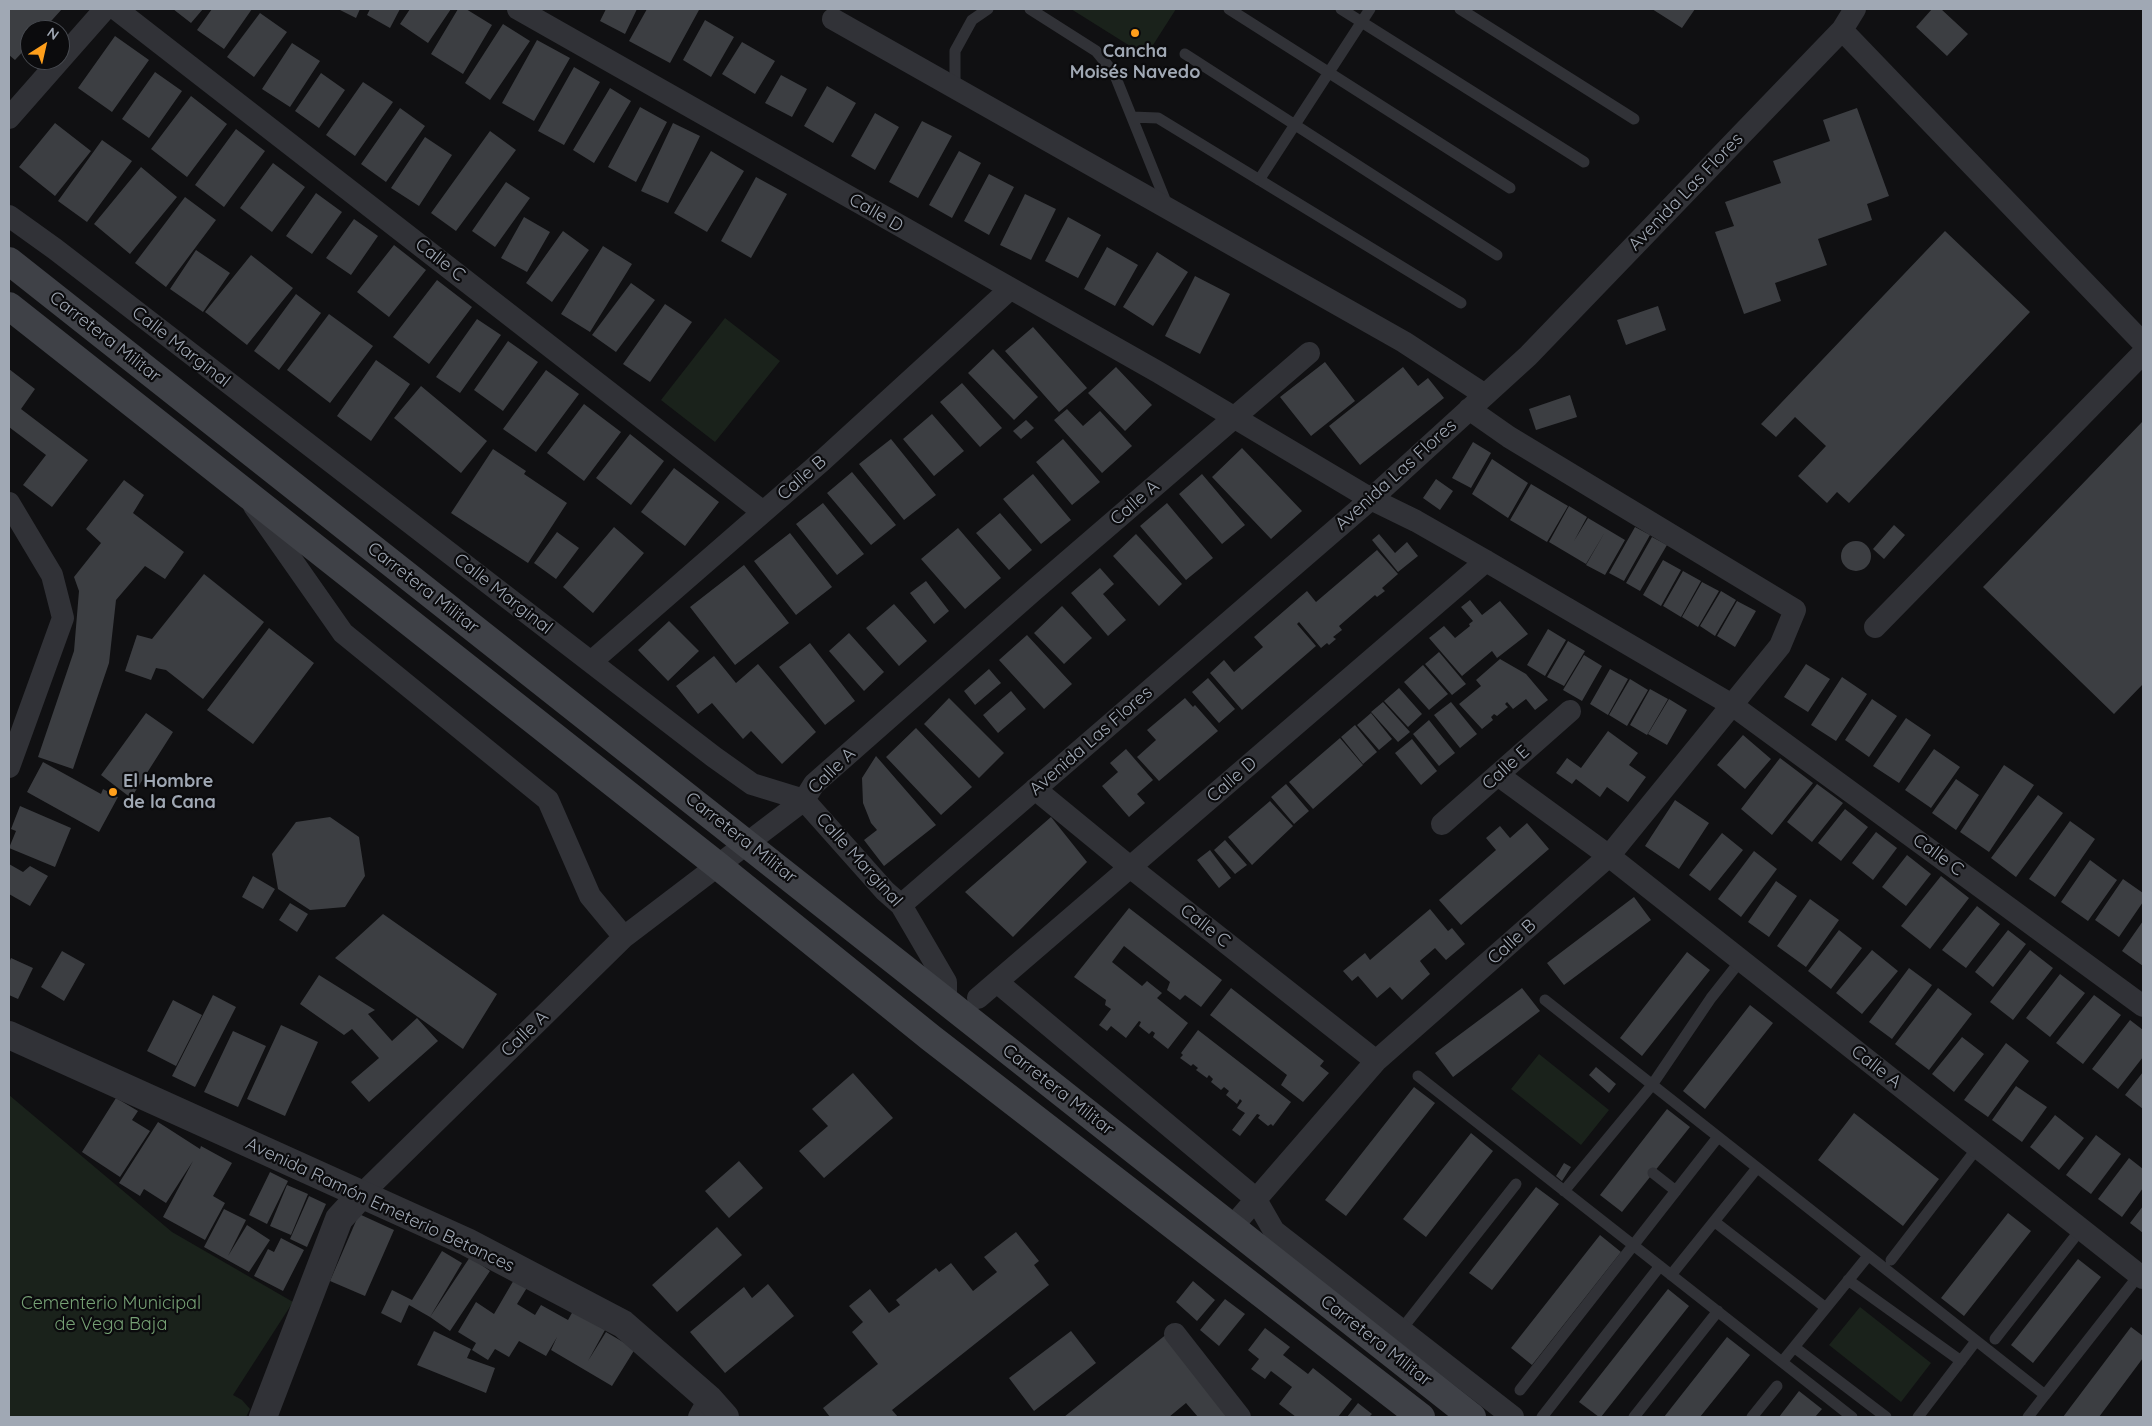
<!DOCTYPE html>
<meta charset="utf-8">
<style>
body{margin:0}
#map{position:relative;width:2152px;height:1426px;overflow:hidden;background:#101012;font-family:Quicksand,sans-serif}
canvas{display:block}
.frame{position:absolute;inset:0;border:10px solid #a0a8b4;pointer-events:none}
.north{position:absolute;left:20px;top:20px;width:50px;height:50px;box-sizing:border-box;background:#0b0b0d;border:1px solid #474a50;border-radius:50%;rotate:35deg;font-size:14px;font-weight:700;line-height:20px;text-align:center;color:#a0a8b4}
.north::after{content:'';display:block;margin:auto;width:18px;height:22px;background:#ff9f1b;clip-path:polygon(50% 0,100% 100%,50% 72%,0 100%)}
</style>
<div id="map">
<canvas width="2152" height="1426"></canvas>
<div class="frame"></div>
<div class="north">N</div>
</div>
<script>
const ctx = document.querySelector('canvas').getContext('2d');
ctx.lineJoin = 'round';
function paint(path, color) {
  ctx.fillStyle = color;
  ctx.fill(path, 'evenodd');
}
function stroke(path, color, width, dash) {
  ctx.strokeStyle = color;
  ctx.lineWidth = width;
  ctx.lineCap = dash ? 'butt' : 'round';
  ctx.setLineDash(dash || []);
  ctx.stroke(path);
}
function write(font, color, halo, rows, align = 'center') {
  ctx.font = font + ' Quicksand,sans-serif';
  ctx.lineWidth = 4.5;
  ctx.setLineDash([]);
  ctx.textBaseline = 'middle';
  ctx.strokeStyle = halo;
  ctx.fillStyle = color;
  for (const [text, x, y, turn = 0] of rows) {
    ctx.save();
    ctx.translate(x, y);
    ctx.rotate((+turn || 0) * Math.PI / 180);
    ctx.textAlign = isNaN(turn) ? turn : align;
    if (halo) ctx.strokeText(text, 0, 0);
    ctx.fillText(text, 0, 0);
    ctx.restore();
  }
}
const green = new Path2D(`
 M1071,9H1176L1146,56Z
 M725,318L780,361L715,442L661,400Z
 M1539,1054L1609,1110L1581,1145L1511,1089Z
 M9,1095L172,1232L293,1302L233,1395L242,1400L250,1409L246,1417H9Z
 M1860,1307L1931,1363L1901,1402L1829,1345Z`);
const building = new Path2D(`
 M9,9H62L43,30H30V44L15,60L9,55Z
 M173,9H203L191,23Z
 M212,9H252L224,49L197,30Z
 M338,9H360L356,18Z
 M370,9H400L390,28L367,15Z
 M410,9H451L428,43L400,24Z
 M458,9H466L492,25L463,74L431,54Z
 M606,9H637L625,34L600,21Z
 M647,9L699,10L670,63L629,41Z
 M1652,9H1695L1682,28Z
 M1932,9H1941L1968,34L1947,56L1916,27Z
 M260,13L287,32L254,77L227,57Z
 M705,20L734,37L711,77L683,60Z
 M503,24L530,41L490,100L465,83Z
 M115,36L149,60L112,112L78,88Z
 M537,40L570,58L534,121L502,103Z
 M742,42L775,61L755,94L722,74Z
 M292,43L320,61L290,107L262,89Z
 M574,67L600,82L564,145L538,131Z
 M155,72L182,91L149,138L122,119Z
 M321,73L345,90L319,128L295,111Z
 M781,75L807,89L792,117L765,103Z
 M363,82L393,102L355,156L326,135Z
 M827,86L856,103L833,143L804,126Z
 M610,88L631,101L594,163L573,150Z
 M191,96L227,124L187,177L151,149Z
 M640,107L667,122L636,182L608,167Z
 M400,108L425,126L386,182L361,164Z
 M1857,108L1889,196L1867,204L1872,220L1818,239L1827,265L1775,283L1781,301L1744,314L1715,232L1734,226L1725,202L1781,183L1773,161L1830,141L1823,120Z
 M875,113L899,127L875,170L851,156Z
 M922,121L952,136L918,198L889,182Z
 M55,123L91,151L55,196L19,167Z
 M673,123L700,136L668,203L641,191Z
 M236,129L265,151L224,207L195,185Z
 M490,131L516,150L456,231L431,213Z
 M425,137L452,155L419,206L391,188Z
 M102,140L132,161L87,222L58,201Z
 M711,151L744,171L707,232L674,213Z
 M959,151L981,163L952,218L929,205Z
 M273,163L305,187L272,232L240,208Z
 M141,167L177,197L130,254L94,224Z
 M989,174L1014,187L989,235L964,221Z
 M756,177L787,194L751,258L721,241Z
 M506,182L530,198L495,247L472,231Z
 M316,193L342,212L312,254L286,236Z
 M1025,194L1056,209L1031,260L1000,245Z
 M185,197L216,220L166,287L135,263Z
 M524,217L550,232L527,272L501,258Z
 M1068,217L1101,235L1078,278L1045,261Z
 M354,219L378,236L351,275L326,258Z
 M563,231L589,250L552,302L526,283Z
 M1945,231L2030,312L1849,503L1837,492L1827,503L1798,476L1826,446L1795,417L1776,437L1761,424Z
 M394,245L426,270L389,317L357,292Z
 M603,246L632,264L590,332L561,314Z
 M1107,247L1138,265L1115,306L1084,289Z
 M196,250L230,273L203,312L170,289Z
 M1157,252L1188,272L1153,326L1123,307Z
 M251,255L293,288L247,345L205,312Z
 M1195,276L1230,294L1200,354L1165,336Z
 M437,280L472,307L429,364L393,337Z
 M631,283L655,300L616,352L592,335Z
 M296,294L321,313L279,370L254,351Z
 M665,304L692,322L650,382L623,364Z
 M1658,306L1666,330L1626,345L1617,320Z
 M329,314L373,346L330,403L287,370Z
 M477,319L501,335L460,393L436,377Z
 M1033,327L1087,388L1059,412L1005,351Z
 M508,341L538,362L503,411L474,390Z
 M993,349L1038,397L1014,420L968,373Z
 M376,360L410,384L371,441L337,416Z
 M1325,362L1355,401L1311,436L1280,397Z
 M1116,367L1152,405L1125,431L1088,393Z
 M1403,367L1418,386L1428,378L1444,398L1360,465L1329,426Z
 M9,369L35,389L21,409L88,460L52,507L23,485L46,455L9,427Z
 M546,370L579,394L536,452L503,429Z
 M962,383L1002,428L980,447L940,402Z
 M421,386L487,441L461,473L394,418Z
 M1570,395L1577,417L1536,430L1529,409Z
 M584,404L621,432L584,481L547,453Z
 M1067,409L1083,426L1100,411L1132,446L1102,473L1054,420Z
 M932,414L964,451L934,476L903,439Z
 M1026,420L1034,428L1021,439L1013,431Z
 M2143,421V684L2114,714L1983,587Z
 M630,434L664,461L631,505L596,478Z
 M891,439L936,495L904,520L859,464Z
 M1063,439L1100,482L1072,505L1036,462Z
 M1473,442L1491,453L1471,488L1452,478Z
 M1242,448L1302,511L1271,539L1212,477Z
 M493,449L526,471L524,474L567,503L528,563L451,513Z
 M1492,459L1528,483L1508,518L1472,494Z
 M674,468L719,502L685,546L641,512Z
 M852,472L896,525L871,545L827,493Z
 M1033,474L1071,520L1041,544L1003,499Z
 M1202,474L1245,525L1222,544L1179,494Z
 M1436,479L1453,491L1440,510L1423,498Z
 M124,480L144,495L133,513L184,552L165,579L145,566L116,600L109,663L73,769L38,757L74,651L79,591L74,577L101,543L86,529Z
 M1531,484L1568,506L1547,542L1510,520Z
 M823,503L864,554L837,575L796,524Z
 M1167,503L1213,558L1186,580L1140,526Z
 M1569,506L1587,517L1574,541L1588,518L1625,540L1605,575L1586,565L1605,532L1586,564L1549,542Z
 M1000,513L1032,550L1009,570L976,533Z
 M1894,525L1905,535L1884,559L1873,549Z
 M614,527L644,553L593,613L563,587Z
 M1635,527L1650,535L1624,581L1609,573Z
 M958,528L1001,578L965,609L921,559Z
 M557,532L579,548L556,579L534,563Z
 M790,533L832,587L796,615L754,561Z
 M1136,534L1182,584L1159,606L1113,556Z
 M1379,534L1395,553L1407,542L1418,556L1398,572L1372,540Z
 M1652,537L1667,545L1640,591L1626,583Z
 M1841 556a15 15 0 1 1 30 0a15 15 0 1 1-30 0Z
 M1377,550L1398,574L1382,588L1385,591L1377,597L1375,595L1339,626L1342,630L1333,637L1336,639L1329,645L1327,643L1321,648L1299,622L1297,624L1316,646L1242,710L1210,673L1224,660L1234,672L1263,647L1254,637L1307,591L1316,602Z
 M1663,560L1681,570L1661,606L1643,595Z
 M744,565L789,623L735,665L690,607Z
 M1100,568L1114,584L1103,594L1126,620L1108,636L1071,593Z
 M1683,571L1701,581L1681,617L1663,606Z
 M204,574L264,622L203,699L166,670L156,668L151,680L125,671L137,635L152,639Z
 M926,581L949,611L934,624L910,593Z
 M1702,582L1719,591L1698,627L1682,617Z
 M1721,591L1736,600L1715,636L1700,626Z
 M1470,600L1482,615L1500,601L1528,634L1497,658L1492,651L1462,676L1429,638L1444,626L1455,638L1470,626L1469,624L1473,621L1461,607Z
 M1737,601L1756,611L1735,647L1717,636Z
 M894,604L927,641L899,666L866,628Z
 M1062,606L1092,638L1064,664L1034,633Z
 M669,621L699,651L668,681L638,650Z
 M269,628L314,663L253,744L207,710Z
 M1548,629L1566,640L1545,676L1527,665Z
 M849,633L884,672L864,691L829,651Z
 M1027,635L1072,684L1044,709L999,660Z
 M1568,641L1585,651L1564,686L1547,677Z
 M810,643L855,701L825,725L779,667Z
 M1439,652L1466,684L1452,695L1425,664Z
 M1584,655L1602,666L1582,701L1563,690Z
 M714,656L736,683L758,664L816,732L782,764L751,731L743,739L712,703L698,714L676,686Z
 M1500,659L1526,674L1548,700L1535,710L1526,699L1513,709L1507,702L1505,704L1508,707L1497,716L1494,714L1491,717L1493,720L1482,729L1459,704L1481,686L1476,680Z
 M1806,664L1830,679L1808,712L1784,697Z
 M1423,665L1448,694L1429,710L1404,682Z
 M989,669L1001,683L975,705L964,691Z
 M1610,669L1628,679L1608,715L1590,704Z
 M1842,677L1867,694L1836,741L1811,725Z
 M1208,678L1235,709L1219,723L1192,692Z
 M1630,679L1648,690L1627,726L1609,715Z
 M1399,688L1422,714L1408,727L1384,701Z
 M1650,689L1668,699L1647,735L1630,725Z
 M1011,691L1026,709L998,733L983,715Z
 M949,698L1004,753L979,778L924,724Z
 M1185,698L1193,707L1195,705L1218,731L1159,781L1137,757L1156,740L1147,730Z
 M1669,699L1687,710L1667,745L1648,734Z
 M1872,699L1897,716L1869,757L1845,740Z
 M1383,702L1410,732L1398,742L1371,712Z
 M1451,702L1477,734L1460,748L1434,715Z
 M146,713L173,732L131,798L101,775Z
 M1371,713L1392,739L1379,750L1357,725Z
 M1906,718L1931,735L1899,783L1873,766Z
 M1429,720L1455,753L1439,766L1413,734Z
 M1355,725L1377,752L1363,764L1341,737Z
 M916,728L972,787L941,815L886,757Z
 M1608,731L1638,753L1629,765L1646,777L1628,802L1607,787L1600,797L1576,779L1572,784L1556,773L1567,758L1581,768Z
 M1743,735L1771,759L1745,789L1717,765Z
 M1340,738L1363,765L1313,809L1289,782Z
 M1412,739L1437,771L1421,785L1395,753Z
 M1126,749L1153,780L1137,794L1145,803L1129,817L1102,786L1118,772L1110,763Z
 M1934,749L1960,767L1931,808L1905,790Z
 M876,756L936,825L884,866L864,840L877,830L871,823L863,803L862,778Z
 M1780,758L1813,783L1772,835L1741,809Z
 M43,762L101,794L103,789L118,797L99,832L27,792Z
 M2004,765L2034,785L1989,852L1960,832Z
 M1956,779L1979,795L1956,830L1932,813Z
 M1286,784L1309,811L1294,824L1271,797Z
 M1817,784L1843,803L1812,842L1787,822Z
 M2038,795L2063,813L2016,877L1991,858Z
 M1675,800L1709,823L1679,869L1645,846Z
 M1270,801L1293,826L1252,865L1228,837Z
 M20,806L71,828L55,867L9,848L16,831L11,829Z
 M1845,809L1868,827L1841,861L1818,843Z
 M330,817L359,837L365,876L345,907L310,910L278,889L272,854L296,822Z
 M1051,817L1087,862L1013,937L965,892Z
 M2070,821L2095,839L2055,897L2029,879Z
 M1527,823L1549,849L1461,925L1439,900L1496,850L1486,838L1500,826L1510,838Z
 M1876,832L1897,848L1873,880L1852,863Z
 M1722,833L1743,850L1710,891L1689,875Z
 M1225,840L1247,865L1235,874L1214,850Z
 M1210,850L1231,878L1219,888L1197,860Z
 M1754,851L1777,869L1741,917L1718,899Z
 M1907,855L1931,874L1906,906L1882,887Z
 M2090,860L2117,880L2088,921L2061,902Z
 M9,864L23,872L30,866L48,876L30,906L9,894Z
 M253,876L275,889L263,909L242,897Z
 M1941,876L1969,898L1930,949L1901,926Z
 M2123,879L2143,893V902L2119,937L2095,920Z
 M1776,881L1797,896L1769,937L1748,922Z
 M1634,897L1651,920L1564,985L1547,963Z
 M1810,899L1839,920L1806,967L1777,946Z
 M290,903L308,914L297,932L279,920Z
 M1977,906L2000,924L1966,968L1942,950Z
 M1129,908L1222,980L1201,1007L1185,995L1180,1000L1167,990L1170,982L1124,946L1112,962L1142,986L1147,981L1162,993L1157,998L1188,1023L1168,1049L1153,1037L1155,1033L1152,1031L1149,1034L1139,1026L1141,1022L1139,1021L1126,1038L1111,1026L1107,1031L1099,1025L1111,1009L1105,1005L1106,1000L1074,977Z
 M1430,909L1448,931L1452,928L1465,944L1446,960L1435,948L1421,960L1420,961L1430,974L1402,1000L1390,987L1377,998L1358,976L1352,981L1343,971L1365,953L1370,960Z
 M383,914L497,994L463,1049L335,958Z
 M2143,921V966L2122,951Z
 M1839,930L1862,948L1831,989L1808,971Z
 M2008,930L2026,944L1993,987L1975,972Z
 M1872,950L1898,971L1862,1014L1836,993Z
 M2030,950L2053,968L2013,1020L1990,1002Z
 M62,951L85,964L64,1001L41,987Z
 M1687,952L1710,970L1642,1056L1620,1038Z
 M11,958L33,968L18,999L9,995V963Z
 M1909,968L1932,985L1892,1039L1869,1022Z
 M2060,974L2085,993L2050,1037L2026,1018Z
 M319,975L375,1010L368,1014L392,1041L417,1018L438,1041L369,1102L351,1082L379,1058L352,1029L344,1035L300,1004Z
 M1231,988L1324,1061L1320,1066L1329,1073L1303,1102L1281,1085L1287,1075L1210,1015Z
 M1522,988L1540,1011L1453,1077L1435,1053Z
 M1938,988L1972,1014L1929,1070L1895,1044Z
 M213,995L236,1007L195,1087L172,1076Z
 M2094,995L2121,1015L2083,1064L2056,1043Z
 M173,1000L202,1015L176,1066L147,1051Z
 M1750,1005L1773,1023L1705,1109L1683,1091Z
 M2130,1020L2143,1030V1057L2118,1089L2092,1069Z
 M281,1025L318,1042L285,1116L247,1099Z
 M1198,1030L1291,1102L1273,1126L1271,1124L1268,1126L1258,1118L1260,1115L1257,1114L1240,1136L1232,1130L1245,1113L1237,1108L1242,1101L1240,1099L1237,1104L1226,1095L1229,1091L1224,1087L1221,1090L1211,1082L1213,1079L1209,1075L1207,1078L1196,1070L1198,1068L1193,1064L1191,1066L1180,1058L1183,1055L1181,1053Z
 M233,1031L266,1046L238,1107L204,1092Z
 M1962,1037L1984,1054L1954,1092L1932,1074Z
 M2006,1043L2029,1061L1988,1117L1964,1100Z
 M1596,1067L1616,1084L1609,1093L1589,1075Z
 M2143,1072V1109L2125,1095Z
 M853,1073L893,1118L824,1178L799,1151L828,1126L812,1109Z
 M2016,1086L2047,1107L2022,1142L1992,1120Z
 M1414,1087L1435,1103L1346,1216L1325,1200Z
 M116,1098L138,1111L132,1120L150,1131L120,1177L82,1152Z
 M1667,1109L1690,1127L1622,1212L1600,1195Z
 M1854,1113L1939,1179L1903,1226L1818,1160Z
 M2055,1115L2084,1138L2059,1170L2030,1147Z
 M158,1122L200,1149L201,1146L232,1163L213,1196L225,1203L205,1240L163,1217L193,1161L166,1203L144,1189L140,1196L119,1183Z
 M1471,1133L1493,1151L1426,1237L1403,1219Z
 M2096,1135L2121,1154L2091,1194L2066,1175Z
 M2129,1158L2143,1169V1188L2122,1217L2098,1199Z
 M739,1161L763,1188L729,1218L705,1191Z
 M1564,1163L1571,1167L1562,1181L1556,1176Z
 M270,1172L288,1181L267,1224L249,1215Z
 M287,1185L308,1194L291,1235L270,1226Z
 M1536,1187L1559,1204L1492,1290L1469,1273Z
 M309,1196L326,1204L307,1247L290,1239Z
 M2143,1206V1233L2130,1223Z
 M224,1209L246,1220L228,1256L247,1225L270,1240L249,1272L204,1247Z
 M2008,1213L2031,1231L1964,1316L1941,1298Z
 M359,1214L394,1230L365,1296L330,1281Z
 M717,1227L742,1255L677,1312L652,1285Z
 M1016,1232L1039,1261L1034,1265L1049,1285L892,1410L898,1417H830L823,1408L878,1364L852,1332L863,1322L849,1306L870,1289L889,1313L900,1305L896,1300L936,1268L939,1272L951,1263L973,1291L997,1272L984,1257Z
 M1600,1235L1621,1252L1532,1365L1511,1348Z
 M281,1238L304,1250L283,1291L254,1276L268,1249L274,1252Z
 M442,1251L462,1263L430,1317L409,1305L401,1323L381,1313L392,1290L412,1300Z
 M470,1257L490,1271L450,1331L430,1317Z
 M2078,1259L2101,1277L2033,1363L2011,1345Z
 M515,1278L528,1286L517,1304L535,1315L541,1305L568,1320L573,1311L605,1330L588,1361L606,1332L635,1349L612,1386L551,1350L557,1337L546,1356L519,1341L509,1357L495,1349L488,1360L472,1350L476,1343L458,1332L476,1302L494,1314Z
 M1193,1281L1215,1300L1197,1321L1176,1302Z
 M768,1284L794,1316L725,1373L690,1332L744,1287L752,1298Z
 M1668,1289L1689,1306L1601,1417H1599L1579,1402Z
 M1225,1299L1245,1314L1219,1346L1200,1330Z
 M2131,1327L2143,1336V1358L2099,1417H2063Z
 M1265,1328L1290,1347L1283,1355L1308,1374L1313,1368L1352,1399L1338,1417H1296L1279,1404L1292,1387L1271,1371L1265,1379L1251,1369L1259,1359L1248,1350Z
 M434,1331L471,1349L467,1358L495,1368L486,1393L417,1365Z
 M1071,1331L1096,1363L1034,1411L1009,1378Z
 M1168,1333L1237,1417H1198L1186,1403L1169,1417H1064Z
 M1727,1337L1750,1355L1700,1417H1664Z
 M1799,1391L1822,1409L1815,1417H1779Z
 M1358,1403L1372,1414L1369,1417H1347Z`);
const service = new Path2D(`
 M1030,9L1096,51L1114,73L1168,207
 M1229,9L1510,188
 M1341,9L1584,162
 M1460,9L1634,119
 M1185,54L1497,255
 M955,88V51L972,20L988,9
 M1132,117L1158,118L1461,303
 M1259,180L1370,9
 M1545,1000L2045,1395L2028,1417
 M1418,1076L1852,1417
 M1653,1173L1676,1191
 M1564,1191L1652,1085L1711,998L1741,960
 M1715,1222L1826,1308
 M1891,1260L1978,1147
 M1671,1275L1757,1168
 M1848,1280L1961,1361
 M1401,1330L1516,1184
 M1995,1339L2081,1229
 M1794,1347L1886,1417
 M1782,1362L1868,1256
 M1520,1390L1718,1137
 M2045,1395L2139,1275
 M1542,1417L1660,1266
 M1634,1417L1718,1311
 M1752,1417L1777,1386
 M1918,1417L1976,1341`);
const minor = new Path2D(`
 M116,9L763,512
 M518,9L1158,372L1371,499L1416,521L1486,561L1732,705L2143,1006
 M833,19L1404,342L1485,395
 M1842,30L2143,343
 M60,60L105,9
 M9,118L60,60
 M9,216L55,249L714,757L752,784L804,800L885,891L901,905L946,982V1003
 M9,503L52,575L63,618L9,767
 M254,506L343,633L548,800L590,896L624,937
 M1875,627L2143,353
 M591,662L823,460L1010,289
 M1498,775L1609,856L2143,1278
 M1035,789L1130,867L1376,1061
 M1442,824L1570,711
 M901,905L1371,499L1528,356L1842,30L1855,9
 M997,982L1255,1198L1274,1231L1513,1417
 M978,998L1486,561
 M361,1195L624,937L804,800L814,784L1033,591L1309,353
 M1232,1227L1376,1061L1609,856L1780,646L1795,610L1509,437L1469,409
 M1175,1334L1240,1417
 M699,1417L709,1399`);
const tertiary = new Path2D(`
 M9,1035L467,1242L623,1324L709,1399L725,1417
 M263,1417L339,1219L361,1195`);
const secondary = new Path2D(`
 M9,261L1472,1417
 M9,306L717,865L931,1038L1421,1417`);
const markers = [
 [1135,33,5,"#ff9f1b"],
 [113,792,5,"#ff9f1b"]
];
const poiNames = [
 ["Cancha",1135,52],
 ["Moisés Navedo",1135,73],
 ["El Hombre",123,782,"left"],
 ["de la Cana",123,803,"left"]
];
const streetNames = [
 ["Avenida Las Flores",1686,192,-46],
 ["Calle D",876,213,30],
 ["Calle C",440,260,38],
 ["Carretera Militar",105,337,38],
 ["Calle Marginal",181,347,38],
 ["Avenida Las Flores",1396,475,-42],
 ["Calle B",802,478,-41],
 ["Calle A",1135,503,-41],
 ["Carretera Militar",423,588,38],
 ["Calle Marginal",503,594,38],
 ["Avenida Las Flores",1091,741,-41],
 ["Calle E",1506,768,-42],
 ["Calle A",832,771,-44],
 ["Calle D",1232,780,-41],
 ["Carretera Militar",741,838,38],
 ["Calle C",1938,855,36],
 ["Calle Marginal",859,860,48],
 ["Calle C",1205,926,38],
 ["Calle B",1512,942,-42],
 ["Calle A",525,1034,-44],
 ["Calle A",1876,1067,38],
 ["Carretera Militar",1058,1090,38],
 ["Avenida Ramón Emeterio Betances",380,1205,25],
 ["Carretera Militar",1376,1341,38]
];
const parkNames = [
 ["Cementerio Municipal",111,1304],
 ["de Vega Baja",111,1325]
];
paint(green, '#1a221b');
paint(building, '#3c3e42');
stroke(service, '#313237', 11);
stroke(minor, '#313237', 22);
stroke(tertiary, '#313237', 28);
stroke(secondary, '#3f4147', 28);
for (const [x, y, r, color] of markers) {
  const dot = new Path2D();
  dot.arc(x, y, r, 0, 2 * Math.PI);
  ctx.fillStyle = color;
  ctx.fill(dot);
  stroke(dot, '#0b0b0d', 2);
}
write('bold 18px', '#a0a8b4', '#0b0b0d', poiNames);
write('18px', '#a0a8b4', '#0b0b0d', streetNames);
write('18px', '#76a175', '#0b0b0d', parkNames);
</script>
